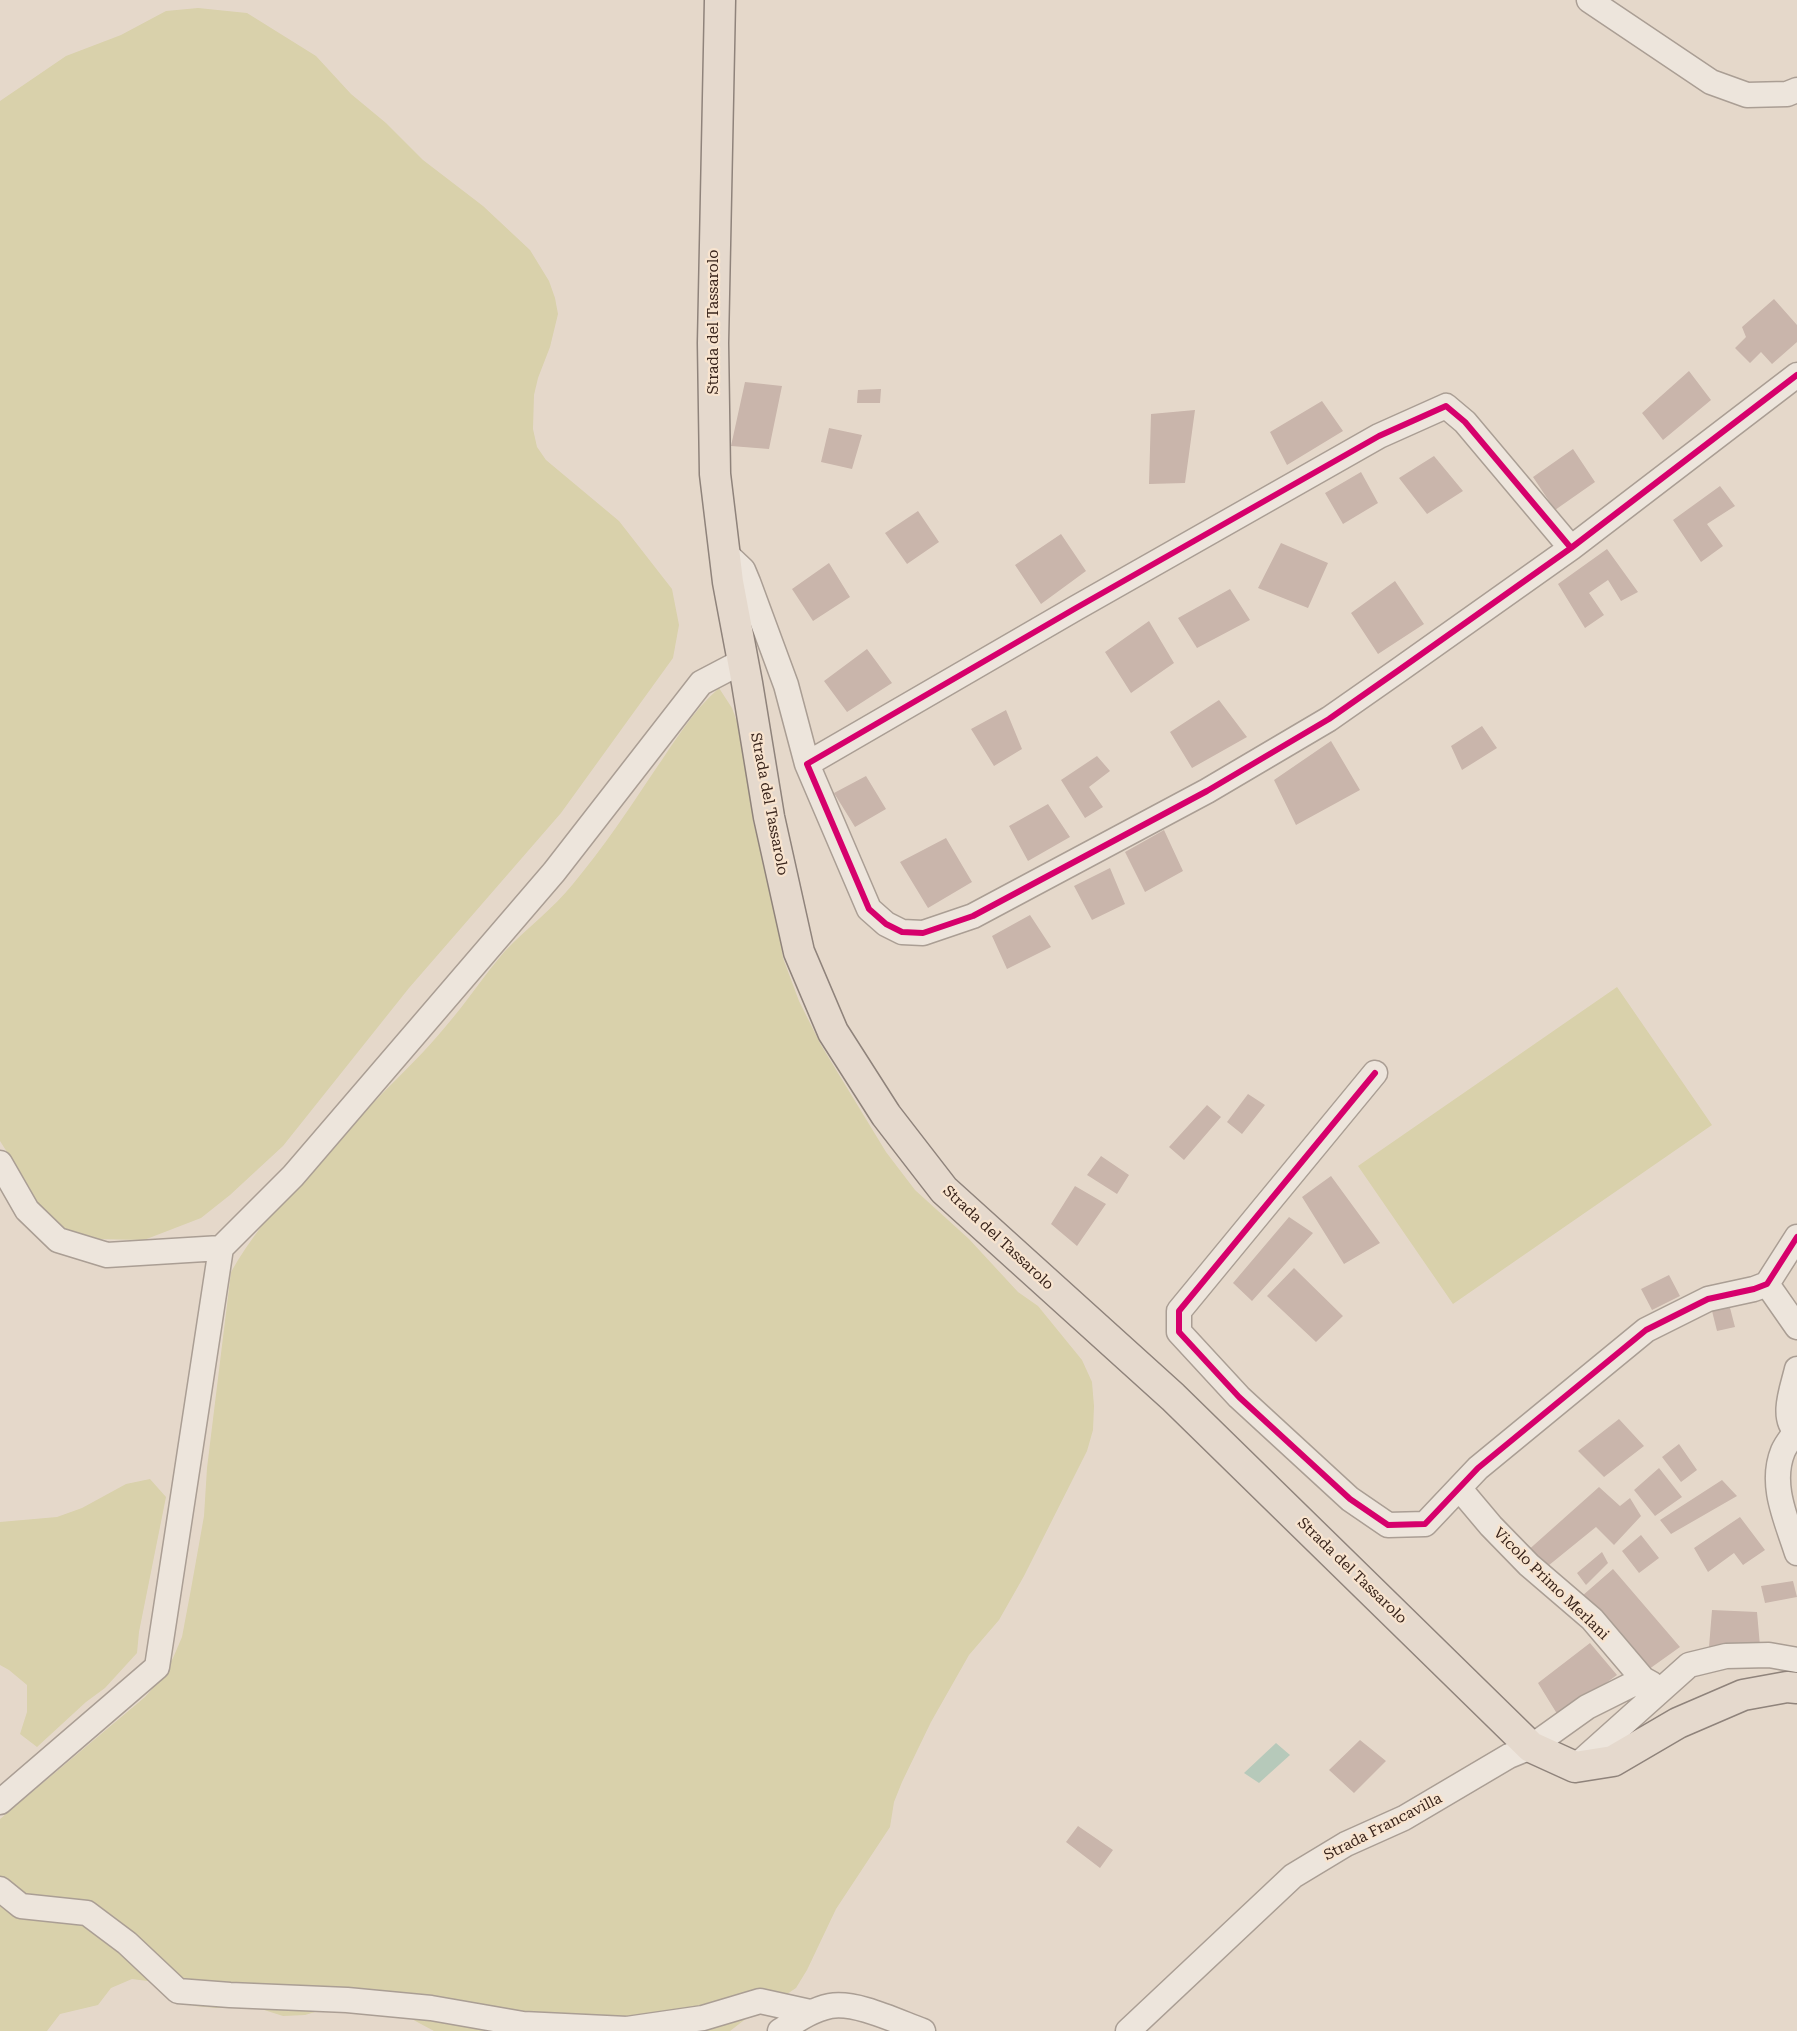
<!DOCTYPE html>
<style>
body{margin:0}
canvas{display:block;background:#e5d8ca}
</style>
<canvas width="1797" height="2031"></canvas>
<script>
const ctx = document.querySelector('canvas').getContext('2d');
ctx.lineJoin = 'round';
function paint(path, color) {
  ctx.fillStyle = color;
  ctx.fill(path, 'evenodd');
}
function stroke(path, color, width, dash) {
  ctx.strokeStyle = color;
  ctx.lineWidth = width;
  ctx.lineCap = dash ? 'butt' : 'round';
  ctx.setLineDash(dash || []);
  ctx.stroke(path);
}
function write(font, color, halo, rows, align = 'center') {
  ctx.font = font + ' "Roboto Serif",serif';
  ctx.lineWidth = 4.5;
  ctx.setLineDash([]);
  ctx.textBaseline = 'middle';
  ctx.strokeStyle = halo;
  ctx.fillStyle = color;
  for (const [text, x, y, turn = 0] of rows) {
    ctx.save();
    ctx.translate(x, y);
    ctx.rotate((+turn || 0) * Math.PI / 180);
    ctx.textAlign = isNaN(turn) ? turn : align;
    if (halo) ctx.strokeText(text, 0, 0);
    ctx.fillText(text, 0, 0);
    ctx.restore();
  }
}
const green = new Path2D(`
 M198,8L247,13L316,56L351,94L386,123L423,160L483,206L530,250L549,281L555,298L558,314L550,347L538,378L534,395L533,429L537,447L546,460L619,521L672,589L679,625L673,658L561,813L409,988L283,1146L230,1195L201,1218L144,1240L95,1239L63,1229L44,1214L26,1182L0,1141V101L66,56L121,35L166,11Z
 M719,688L732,708L740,730L749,776L753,821L777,913L783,958L799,1001L821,1045L886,1152L915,1190L969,1239L1018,1292L1038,1306L1082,1360L1092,1382L1094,1406L1093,1430L1087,1451L1024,1576L999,1620L969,1655L931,1722L902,1782L894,1802L890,1827L836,1909L807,1970L796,1988L778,2000L756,2011L730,2031H434L393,2009L349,2002L305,2015L283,2016L261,2009L238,2006L216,2008L194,2006L155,1982L132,1979L111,1988L98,2005L60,2014L47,2031H0V1819L145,1697L161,1679L173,1658L182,1637L191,1589L204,1516L207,1468L231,1272C269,1206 326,1153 377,1099C400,1075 425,1052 446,1026C467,1002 484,975 505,951C527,928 553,909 573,884C603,848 629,809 655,770C675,741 692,712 719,688Z
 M1617,987L1712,1125L1453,1304L1358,1166Z
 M150,1479L166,1497L139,1632L137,1653L105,1688L86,1702L37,1747L20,1734L27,1712V1685L9,1670L0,1665V1522L57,1517L82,1508L126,1484Z`);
const water = new Path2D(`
 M1276,1743L1290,1755L1259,1783L1244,1773Z`);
const building = new Path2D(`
 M1774,299L1797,325V342L1772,364L1761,352L1750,363L1735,348L1746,337L1742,327Z
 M1689,371L1711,400L1663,440L1642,413Z
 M745,382L782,386L769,449L731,446Z
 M881,389L880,403H857L858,390Z
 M1322,401L1343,431L1287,465L1270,432Z
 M1195,410L1185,483L1149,484L1151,414Z
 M829,428L862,435L852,469L821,462Z
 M1573,449L1595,482L1555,510L1533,477Z
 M1434,456L1463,491L1427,514L1399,478Z
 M1361,472L1378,503L1343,524L1325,493Z
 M1720,486L1735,506L1707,524L1723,546L1701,562L1673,520Z
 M918,511L939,542L907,564L885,533Z
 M1061,534L1086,571L1041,604L1015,565Z
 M1281,543L1328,563L1308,608L1258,588Z
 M1607,549L1638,592L1621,601L1608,580L1589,593L1604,615L1585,628L1558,584Z
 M829,563L850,597L813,621L792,589Z
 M1395,581L1424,624L1378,654L1351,613Z
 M1230,589L1250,620L1197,648L1178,618Z
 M1149,621L1174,663L1131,693L1105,652Z
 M867,649L892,683L847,712L824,681Z
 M1219,700L1247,737L1192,768L1170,732Z
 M1006,710L1022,749L994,766L971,729Z
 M1482,726L1497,748L1462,770L1451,746Z
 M1331,741L1360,790L1296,825L1274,780Z
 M1097,756L1110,771L1089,787L1103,807L1085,818L1061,780Z
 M866,776L886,809L855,827L834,793Z
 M1048,804L1070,837L1028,861L1009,826Z
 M1164,830L1183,871L1145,892L1125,852Z
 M946,838L972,882L928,908L900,862Z
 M1110,868L1125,904L1092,920L1074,886Z
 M1030,915L1051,947L1007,969L992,936Z
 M1248,1094L1265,1105L1242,1134L1227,1122Z
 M1207,1105L1221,1117L1184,1160L1169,1147Z
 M1101,1156L1129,1175L1117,1194L1087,1175Z
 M1331,1176L1380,1243L1344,1264L1302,1197Z
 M1075,1186L1106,1204L1077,1246L1051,1224Z
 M1289,1217L1313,1233L1252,1301L1233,1283Z
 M1294,1268L1343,1316L1316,1342L1267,1296Z
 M1669,1275L1680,1296L1652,1310L1641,1289Z
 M1729,1304L1735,1327L1717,1331L1712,1311Z
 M1619,1419L1644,1446L1604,1477L1578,1451Z
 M1679,1444L1697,1470L1681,1482L1662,1457Z
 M1659,1468L1682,1497L1655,1516L1634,1490Z
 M1722,1480L1737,1496L1671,1534L1660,1520Z
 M1599,1487L1620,1506L1630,1498L1641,1516L1614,1545L1596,1527L1543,1570L1525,1553Z
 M1740,1517L1765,1550L1743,1565L1734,1553L1708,1572L1694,1548Z
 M1641,1535L1659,1558L1639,1573L1622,1551Z
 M1602,1552L1608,1563L1586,1585L1577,1573Z
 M1613,1569L1680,1647L1645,1672L1582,1596Z
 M1793,1581L1797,1597L1765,1603L1761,1586Z
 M1712,1610L1757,1612L1760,1646L1709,1647Z
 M1590,1643L1617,1675L1559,1717L1538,1683Z
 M1360,1740L1386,1761L1354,1793L1329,1770Z
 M1078,1826L1113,1850L1100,1868L1066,1842Z`);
const minor = new Path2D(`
 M1589,0L1711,82L1747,95L1787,94L1797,90
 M1571,548L1465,422L1446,406L1379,436L1076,608L807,764L869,909L886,924L902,932L923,933L973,916L1207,791L1329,719L1399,670L1571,548L1797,375
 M724,552L743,570L748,582L786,685L807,764
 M1375,1073L1179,1311V1332L1239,1397L1350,1499L1388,1525L1425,1524L1478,1468L1646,1330L1708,1299L1754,1289L1767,1284L1797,1237
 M0,1163L27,1210L58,1240L107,1255L221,1248L157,1667L0,1802
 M221,1248L293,1176L554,872L701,683L743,661
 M1767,1284L1797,1327
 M1797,1369C1793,1387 1780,1418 1797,1432
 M1796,1431C1792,1437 1786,1444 1783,1451C1769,1485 1787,1521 1797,1553
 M1459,1488L1491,1526L1529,1565L1592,1619L1643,1679
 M1575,1767L1689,1665L1726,1656L1769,1655L1797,1660
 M0,1889L21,1906L87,1913L127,1943L178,1991L230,1995L347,2000L431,2008L523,2024L627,2029L703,2018L760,2001L810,2012
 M780,2031C796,2021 811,2010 830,2006C856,2001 898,2022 923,2031
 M1128,2031L1293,1876L1346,1844L1404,1818L1509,1756L1531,1747L1587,1707L1643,1679L1652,1684L1646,1703`);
const major = new Path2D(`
 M720,0L713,343L715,474L728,582L747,683L769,817L799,952L833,1032L886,1115L944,1190L1173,1397L1531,1747L1575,1767L1613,1761L1678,1723L1743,1695L1787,1687L1797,1688`);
const cycleway = new Path2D(`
 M1571,548L1465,422L1446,406L1379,436L1076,608L807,764L869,909L886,924L902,932L923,933L973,916L1207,791L1329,719L1399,670L1571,548L1797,375
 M1375,1073L1179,1311V1332L1239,1397L1350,1499L1388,1525L1425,1524L1478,1468L1646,1330L1708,1299L1754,1289L1767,1284L1797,1237`);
const streetNames = [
 ["Strada del Tassarolo",714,322,-90],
 ["Strada del Tassarolo",769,804,79],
 ["Strada del Tassarolo",998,1238,43],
 ["Strada del Tassarolo",1352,1571,44],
 ["Vicolo Primo Merlani",1551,1584,44],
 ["Strada Francavilla",1383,1827,-27]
];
paint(green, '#d9d1ab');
paint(water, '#b6c9ba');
paint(building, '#c9b5ab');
stroke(minor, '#aa9e94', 27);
stroke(major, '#8f837b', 33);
stroke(minor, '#ede5dc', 24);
stroke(major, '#e5d9cd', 30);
stroke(cycleway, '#d6006c', 6);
write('15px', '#39241b', '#f8e4cf', streetNames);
</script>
